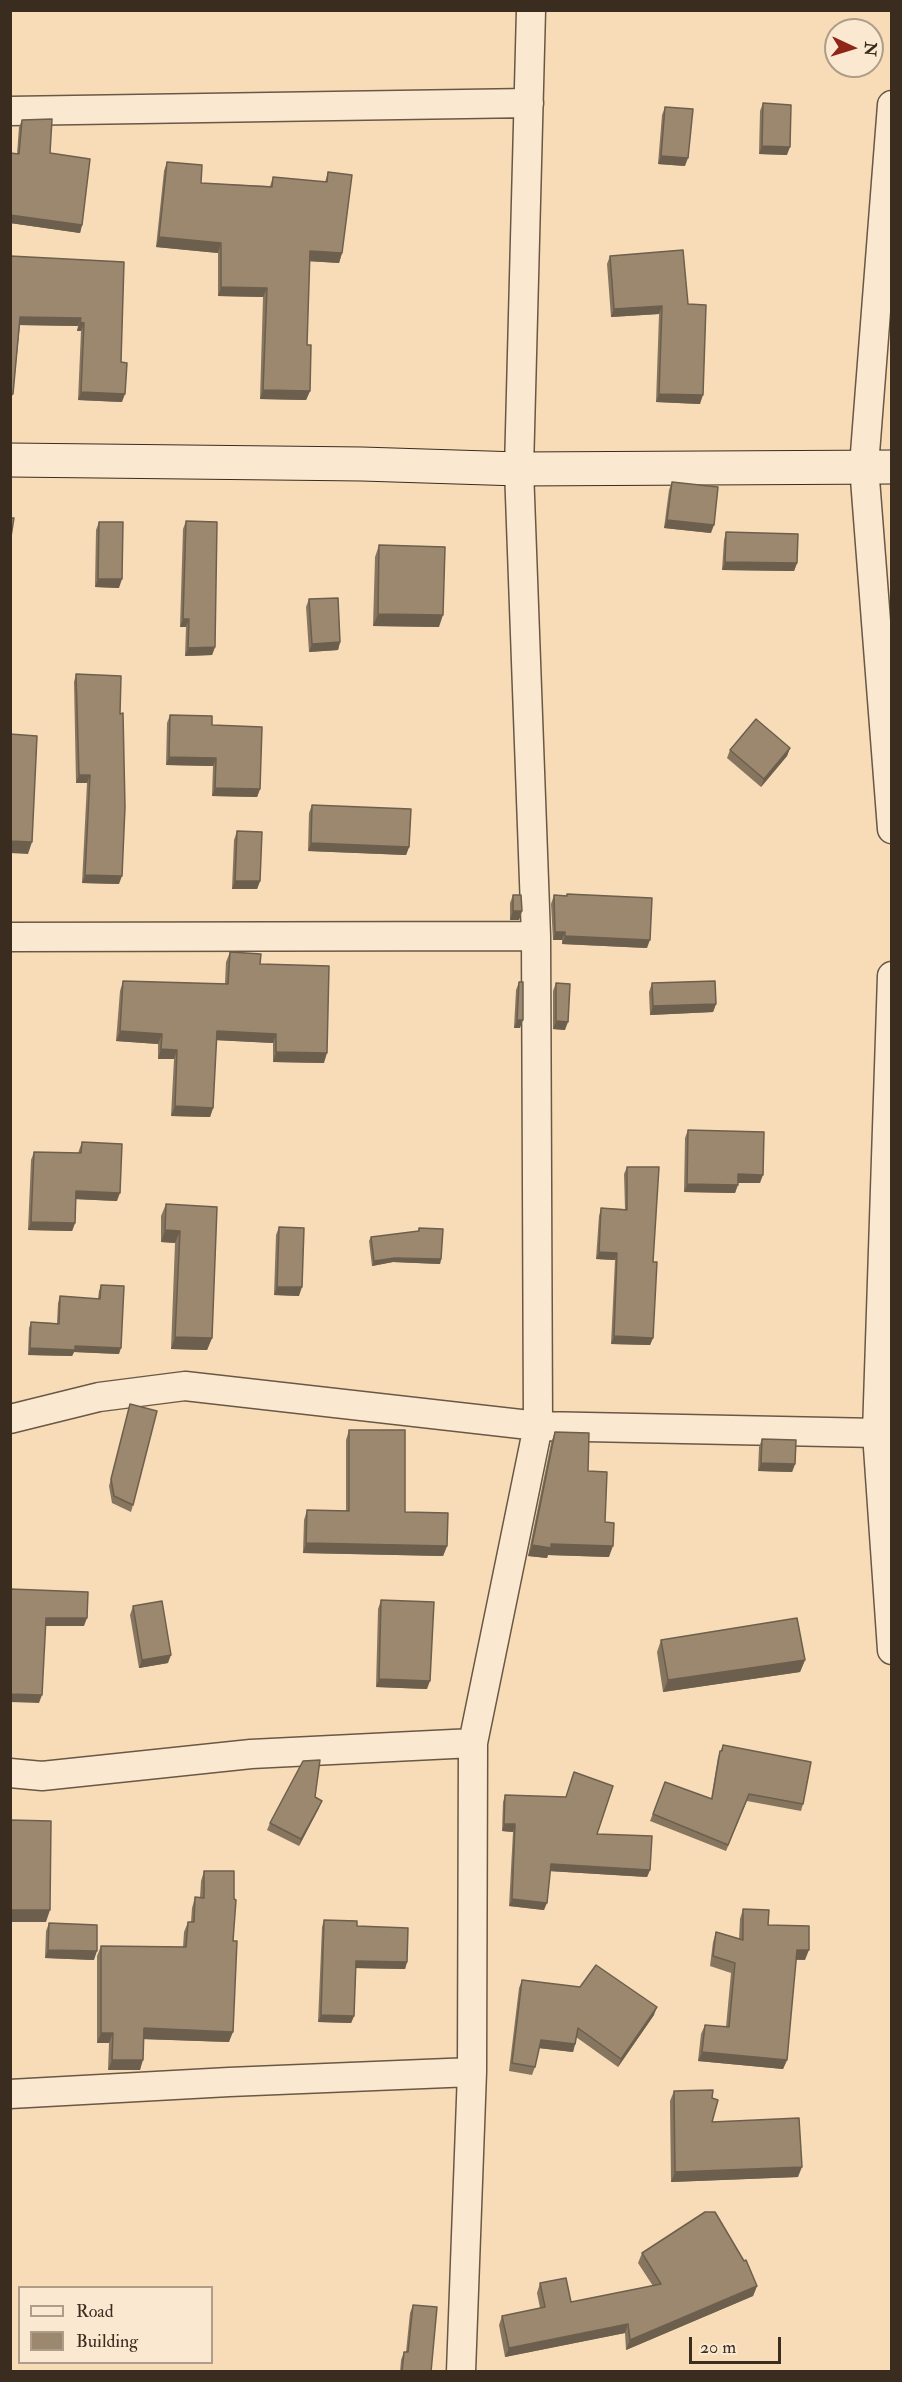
<!DOCTYPE html>
<style>
body{margin:0}
#map{position:relative;width:902px;height:2382px;overflow:hidden;background:#f7dcb7;font-family:"IM FELL Double Pica",serif}
canvas{display:block}
.frame{position:absolute;inset:0;border:12px solid #3a2c1f;pointer-events:none}
.legend{position:absolute;left:18px;top:2286px;width:195px;height:78px;box-sizing:border-box;background:#fae8d0;border:2px solid #ad9d89;margin:0;padding:8px 10px;list-style:none;font-size:18px;color:#3a2c1f}
.legend li{display:flex;align-items:center;gap:12px;height:30px}
.legend b{width:30px;border:2px solid #ad9d89}
.north{position:absolute;left:824px;top:18px;width:60px;height:60px;box-sizing:border-box;background:#fae8d0;border:2px solid #ad9d89;border-radius:50%;rotate:94deg;font-size:16px;font-weight:700;line-height:24px;text-align:center;color:#3a2c1f}
.north::after{content:'';display:block;margin:auto;width:21px;height:27px;background:#8f2418;clip-path:polygon(50% 0,100% 100%,50% 72%,0 100%)}
.scale{position:absolute;left:689px;top:2337px;width:92px;height:27px;box-sizing:border-box;border:3px solid #3a2c1f;border-top:0;padding-left:8px;font-size:18px;line-height:21px;white-space:nowrap;color:#3a2c1f;-webkit-text-stroke:4px #fae8d0;paint-order:stroke}
</style>
<div id="map">
<canvas width="902" height="2382"></canvas>
<div class="frame"></div>
<ul class="legend">
<li><b style="height:8px;background:#fae8d0"></b>Road</li>
<li><b style="height:16px;background:#9c886e"></b>Building</li>
</ul>
<div class="north">N</div>
<div class="scale">20 m</div>
</div>
<script>
const ctx = document.querySelector('canvas').getContext('2d');
ctx.lineJoin = 'round';
function stroke(path, color, width, dash) {
  ctx.strokeStyle = color;
  ctx.lineWidth = width;
  ctx.lineCap = dash ? 'butt' : 'round';
  ctx.setLineDash(dash || []);
  ctx.stroke(path);
}
function paint(path, color) {
  ctx.fillStyle = color;
  ctx.fill(path, 'evenodd');
}
const street = new Path2D(`
 M892,105L864,466L892,829
 M10,111L529,103
 M10,937L536,936
 M892,976L877,1433L892,1650
 M10,1419L99,1397L185,1386L538,1426L877,1433L892,1432
 M10,1773L42,1776L251,1754L473,1743
 M10,2094L229,2082L472,2072
 M461,2372L472,2072L473,1743L538,1426L536,936L519,469L531,10`);
const secondary = new Path2D(`
 M10,460L362,464L519,469L892,467`);
const wall = new Path2D(`
 M763,103L787,155L759,154L760,111Z
 M665,107L685,166L658,164L662,115Z
 M22,120L50,153L82,225L80,233L10,223V153L17,154L19,127Z
 M167,162L201,183L270,186L273,177L325,182L328,172L342,253L339,263L309,261L307,345L310,391L306,400L260,399L263,297L218,296V253L156,247L164,171Z
 M10,256L124,262L121,362L122,402L78,400L81,331H77L78,326L20,325L13,394L10,401Z
 M610,256L688,304L700,404L656,402L659,314L611,317L607,264Z
 M672,482L711,533L664,528L669,490Z
 M186,521L215,647L212,655L185,656L186,627H180L183,529Z
 M99,522L119,588L95,587L96,530Z
 M726,532L797,563L794,571L722,570L724,540Z
 M379,545L439,627L373,626L375,557Z
 M309,599L340,642L338,650L309,652L306,607Z
 M76,674L120,714L119,884L82,883L87,783H76L74,682Z
 M170,715L212,725L260,789L257,797L212,796L213,766L166,765L167,723Z
 M790,748L787,756L761,787L727,758L730,750Z
 M312,805L409,847L406,855L308,851L309,813Z
 M237,831L260,881L257,889H232L234,840Z
 M567,894L647,948L562,944V940H553L551,904L554,895L566,896Z
 M513,895L522,911L519,920H510V903Z
 M230,952L260,964L324,1063L273,1062V1043L216,1040L213,1108L210,1117L171,1116L174,1059H158V1044L116,1041L120,991L123,981L225,984L226,962Z
 M519,982L520,1028H514L516,990Z
 M556,983L565,1030L553,1029V991Z
 M652,983L716,1004L713,1012L650,1015L649,992Z
 M688,1130L760,1183H738L735,1193L684,1192L685,1138Z
 M82,1142L117,1201L76,1199L75,1223L72,1231L28,1230L31,1160L34,1152L78,1153Z
 M627,1167L653,1262V1338L650,1345L611,1344L615,1260L596,1259L599,1216L601,1208L625,1209L624,1174Z
 M166,1204L217,1207L212,1338L207,1350L171,1349L175,1243L161,1242V1216Z
 M279,1227L299,1296L274,1295L276,1235Z
 M419,1228L441,1259L440,1264L393,1262L372,1266L369,1241L371,1237L418,1231Z
 M101,1285L119,1354L74,1352L72,1356L28,1355L29,1328L31,1322L57,1323L58,1303L60,1296L98,1299L99,1291Z
 M130,1404L133,1505L131,1512L112,1503L109,1486Z
 M349,1430L405,1512L447,1546L443,1556L303,1553L304,1520L307,1510L346,1511V1440Z
 M555,1432L588,1471L605,1522L609,1557L548,1555L547,1558L528,1556L551,1443Z
 M762,1439L795,1464L792,1472L758,1471L759,1447Z
 M381,1600L427,1689L376,1687L378,1609Z
 M133,1606L168,1663L139,1668L130,1615Z
 M661,1640L805,1660L800,1672L663,1692L657,1652Z
 M723,1745L803,1804L801,1811L747,1801L726,1851L650,1821L665,1782L711,1799L718,1757Z
 M505,1795L597,1834L650,1870L647,1877L550,1871L544,1910L509,1906L513,1832L502,1831L503,1802Z
 M315,1797L319,1808L299,1846L267,1830L270,1823Z
 M204,1871L233,1941L229,2042L144,2039L140,2070H108L109,2043H97V1956L101,1946L183,1947L184,1932L188,1922H191L192,1908L195,1897L200,1898L201,1881Z
 M743,1909L768,1925L805,1960H796L787,2060L783,2069L698,2061L701,2034L705,2025L726,2027L731,1973L710,1966L713,1942L716,1932L739,1939L740,1919Z
 M324,1920L357,1926L407,1962L405,1969L356,1968L354,2016L351,2023L318,2022L322,1927Z
 M49,1923L94,1960L45,1958L46,1931Z
 M522,1980L654,2015L618,2067L576,2037L575,2044L573,2052L539,2048L535,2067L532,2075L509,2071L519,1988Z
 M674,2091L712,2098V2122L798,2177L671,2182L670,2101Z
 M642,2253L757,2286L753,2296L626,2350L625,2333L505,2357L499,2325L502,2316L540,2308L537,2293L540,2283L571,2302L653,2286L638,2263Z
 M413,2305L431,2372H400L401,2360L404,2352H406L410,2313Z`);
const shadedWall = new Path2D(`
 M762,146L790,147L787,155L759,154Z
 M661,156L688,158L685,166L658,164Z
 M10,215L82,225L80,233L10,223Z
 M159,237L221,243L218,253L156,247Z
 M310,251L342,253L339,263L306,261Z
 M221,287L267,288L263,297L218,296Z
 M662,306L659,314L611,317L614,309Z
 M20,317L81,318L78,326L17,325Z
 M80,322L84,323L81,331H77Z
 M263,390L310,391L306,400L260,399Z
 M81,392L125,394L122,402L78,400Z
 M659,394L703,395L700,404L656,402Z
 M667,520L714,525L711,533L664,528Z
 M725,562L797,563L794,571L722,570Z
 M98,579H122L119,588L95,587Z
 M378,614L443,615L439,627L373,626Z
 M183,619H189L186,627H180Z
 M340,642L338,650L309,652L312,644Z
 M215,647L212,655L185,656L188,648Z
 M790,748L787,756L761,787L764,779Z
 M169,757L216,758L213,766L166,765Z
 M79,775H90L87,783H76Z
 M215,788L260,789L257,797L212,796Z
 M10,841L32,842L28,854L10,853Z
 M311,843L409,847L406,855L308,851Z
 M85,875L122,876L119,884L82,883Z
 M235,881H260L257,889H232Z
 M513,911H522L519,920H510Z
 M555,932H565L562,940H553Z
 M565,936L650,940L647,948L562,944Z
 M716,1004L713,1012L650,1015L653,1006Z
 M517,1020H523L520,1028H514Z
 M556,1021L568,1022L565,1030L553,1029Z
 M120,1031L162,1034L158,1044L116,1041Z
 M217,1031L276,1034L273,1043L213,1040Z
 M161,1049L177,1050L174,1059H158Z
 M276,1052L327,1053L324,1063L273,1062Z
 M175,1106L213,1108L210,1117L171,1116Z
 M738,1174L763,1175L760,1183H735Z
 M687,1184L738,1185L735,1193L684,1192Z
 M76,1191L120,1193L117,1201L73,1199Z
 M31,1222L75,1223L72,1231L28,1230Z
 M165,1230L180,1231L175,1243L161,1242Z
 M599,1252L617,1253L615,1260L596,1259Z
 M395,1258L441,1259L440,1264L393,1262L372,1266L374,1261Z
 M277,1287H302L299,1296L274,1295Z
 M614,1336L653,1338L650,1345L611,1344Z
 M175,1337L212,1338L207,1350L171,1349Z
 M75,1346L121,1348L119,1354L74,1352L72,1356L28,1355L30,1348Z
 M761,1463L795,1464L792,1472L758,1471Z
 M306,1543L447,1546L443,1556L303,1553Z
 M551,1544L613,1546L609,1557L548,1555L547,1558L528,1556L532,1545Z
 M46,1618H87L84,1626H43Z
 M171,1655L168,1663L139,1668L142,1660Z
 M805,1660L800,1672L663,1692L668,1680Z
 M379,1679L430,1681L427,1689L376,1687Z
 M10,1694L42,1695L39,1703L10,1702Z
 M322,1801L319,1808L299,1846L301,1839Z
 M504,1824H515L513,1832L502,1831Z
 M551,1864L650,1870L647,1877L548,1871Z
 M512,1899L547,1903L544,1910L509,1906Z
 M10,1910H50L46,1922H10Z
 M48,1950L97,1951L94,1960L45,1958Z
 M797,1950H809L805,1960L793,1959Z
 M356,1961L407,1962L405,1969L353,1968Z
 M657,2007L654,2015L618,2067L621,2059Z
 M321,2015L354,2016L351,2023L318,2022Z
 M144,2028L233,2032L229,2042L140,2039Z
 M101,2033H113L109,2043H97Z
 M541,2040L575,2044L573,2052L538,2048Z
 M702,2052L787,2060L783,2069L698,2061Z
 M112,2060H143L140,2070H108Z
 M802,2167L798,2177L671,2182L675,2172Z
 M757,2286L753,2296L626,2350L630,2340Z
 M628,2324L625,2333L505,2357L509,2348Z`);
const building = new Path2D(`
 M763,103L791,105L790,147L762,146Z
 M665,107L693,109L688,158L661,156Z
 M52,119L50,153L90,159L82,225L10,215V153L19,154L22,120Z
 M167,162L202,165L201,183L272,187L273,177L327,182L328,172L352,175L342,253L310,251L307,345H311L310,391L263,390L267,288L221,287V243L159,237Z
 M683,250L688,304L706,305L703,395L659,394L662,306L614,309L610,256Z
 M10,256L124,262L121,362L127,363L125,394L81,392L84,323L80,322L81,318L20,317L13,394H10Z
 M672,482L718,487L714,525L667,520Z
 M10,518H14L10,543Z
 M186,521L217,522L215,647L188,648L189,619H183Z
 M99,522H123L122,579H98Z
 M726,532L798,534L797,563L725,562Z
 M379,545L445,547L443,615L378,614Z
 M338,598L340,642L312,644L309,599Z
 M76,674L121,676L120,714L123,713L125,807L122,876L85,875L90,775H79Z
 M170,715L212,716V725L262,727L260,789L215,788L216,758L169,757Z
 M756,719L790,748L764,779L730,750Z
 M10,734L37,736L32,842L10,841Z
 M312,805L411,809L409,847L311,843Z
 M237,831L262,832L260,881H235Z
 M567,894L652,898L650,940L565,936V932H555L554,895L567,896Z
 M513,895H521L522,911H513Z
 M230,952L261,954L260,964L329,966L327,1053L276,1052V1034L217,1031L213,1108L175,1106L177,1050L161,1049L162,1034L120,1031L123,981L228,984Z
 M715,981L716,1004L653,1006L652,983Z
 M519,982H523V1020H517Z
 M556,983L570,984L568,1022L556,1021Z
 M688,1130L764,1132L763,1175L738,1174V1185L687,1184Z
 M82,1142L122,1144L120,1193L76,1191L75,1223L31,1222L34,1152L81,1153Z
 M627,1167H659L653,1262H657L653,1338L614,1336L617,1253L599,1252L601,1208L627,1210Z
 M166,1204L217,1207L212,1338L175,1337L180,1231L165,1230Z
 M279,1227L304,1228L302,1287H277Z
 M419,1228L443,1229L441,1259L395,1258L374,1261L371,1237L419,1231Z
 M101,1285L124,1286L121,1348L75,1346V1350L30,1348L31,1322L59,1324L60,1296L100,1299Z
 M130,1404L157,1411L133,1505L114,1496L111,1479Z
 M349,1430H405V1512L448,1513L447,1546L306,1543L307,1510L349,1511Z
 M555,1432L589,1433L588,1471L607,1472L605,1522L614,1523L613,1546L551,1544V1548L532,1545Z
 M762,1439L796,1440L795,1464L761,1463Z
 M10,1589L88,1592L87,1618H46L42,1695L10,1694Z
 M381,1600L434,1602L430,1681L379,1679Z
 M162,1601L171,1655L142,1660L133,1606Z
 M797,1618L805,1660L668,1680L661,1640Z
 M723,1745L811,1762L803,1804L749,1794L728,1845L653,1814L665,1782L712,1799L720,1751H722Z
 M320,1760L315,1797L322,1801L301,1839L270,1823L303,1761Z
 M574,1772L613,1786L597,1834L652,1836L650,1870L551,1864L547,1903L512,1899L515,1824H504L505,1795L566,1797Z
 M10,1820L51,1821L50,1910H10Z
 M204,1871H234V1899L236,1900L233,1941H237L233,2032L144,2028L143,2060H112L113,2033H101V1946L186,1947L188,1922H194L195,1897L204,1898Z
 M743,1909L769,1910L768,1925L809,1926V1950H797L787,2060L702,2052L705,2025L729,2027L735,1963L713,1956L716,1932L743,1940Z
 M324,1920L357,1921V1926L408,1928L407,1962L356,1961L354,2016L321,2015Z
 M49,1923L97,1925V1951L48,1950Z
 M596,1965L657,2007L621,2059L578,2028L575,2044L541,2040L535,2067L512,2063L522,1980L580,1987Z
 M713,2090L712,2098L718,2100L712,2122L799,2118L802,2167L675,2172L674,2091Z
 M705,2212H715L744,2261L746,2260L757,2286L630,2340L628,2324L509,2348L502,2316L545,2307L540,2283L566,2278L571,2302L661,2284L642,2253Z
 M413,2305L437,2307L431,2372H402L404,2352H408Z`);
stroke(street, '#695845', 31);
stroke(secondary, '#3a2c1f', 35);
stroke(street, '#fae8d0', 28);
stroke(secondary, '#fae8d0', 33);
paint(wall, '#86755f');
paint(shadedWall, '#6d5f4d');
paint(building, '#9c886e');
stroke(building, '#6d5f4d', 1.5);
</script>
